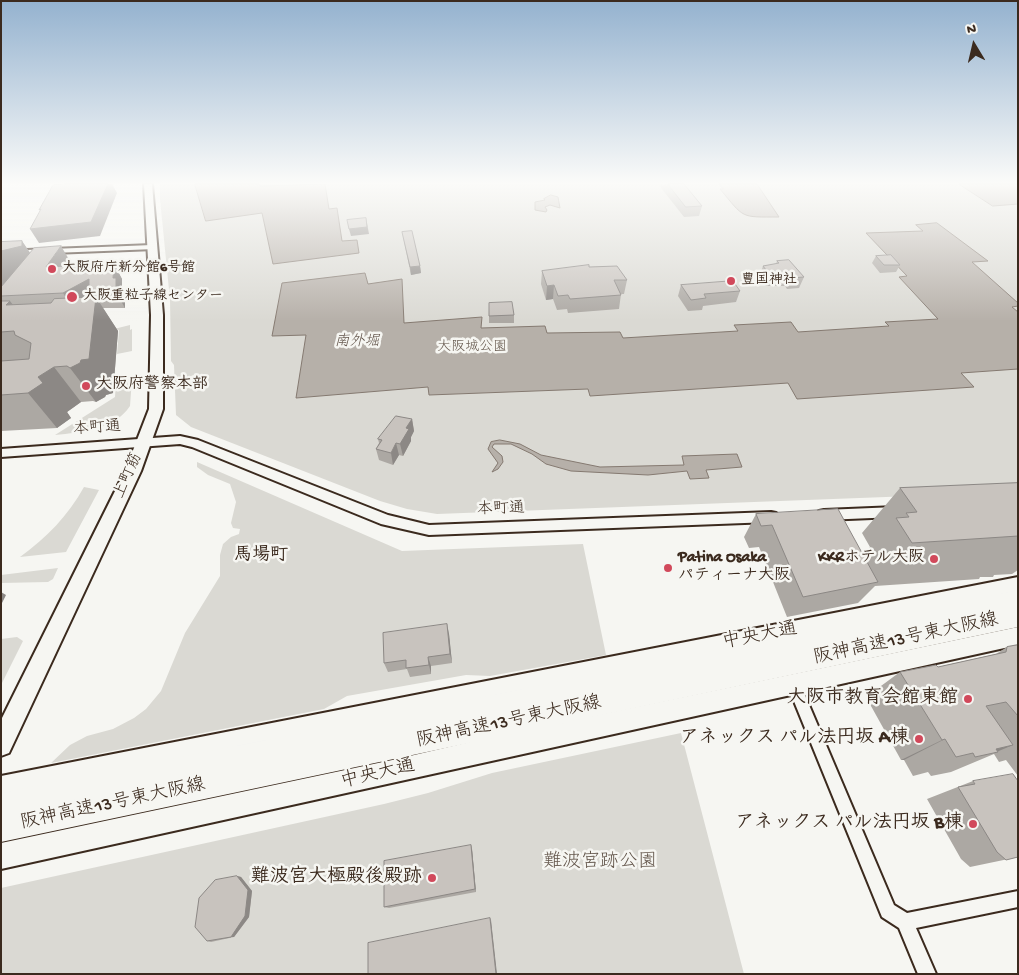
<!DOCTYPE html>
<meta charset="utf-8">
<style>
body{margin:0}
#map{position:relative;width:1019px;height:975px;overflow:hidden;background:#f6f6f2;font-family:"Gochi Hand",sans-serif}
canvas{display:block}
.frame{position:absolute;inset:0;border:2px solid #3b2a1e;pointer-events:none}
.north{position:absolute;left:949px;top:20px;width:50px;height:50px;-webkit-text-stroke:4px #f6f6f2;paint-order:stroke;rotate:351deg;font-size:14px;font-weight:700;line-height:20px;text-align:center;color:#3b2a1e}
.north::after{content:'';display:block;margin:auto;width:18px;height:22px;background:#3b2a1e;clip-path:polygon(50% 0,100% 100%,50% 72%,0 100%)}
</style>
<div id="map">
<canvas width="1019" height="975"></canvas>
<div class="frame"></div>
<div class="north">N</div>
</div>
<script>
const ctx = document.querySelector('canvas').getContext('2d');
ctx.lineJoin = 'round';
function paint(path, color) {
  ctx.fillStyle = color;
  ctx.fill(path, 'evenodd');
}
function stroke(path, color, width, dash) {
  ctx.strokeStyle = color;
  ctx.lineWidth = width;
  ctx.lineCap = dash ? 'butt' : 'round';
  ctx.setLineDash(dash || []);
  ctx.stroke(path);
}
function write(font, color, halo, rows, align = 'center') {
  ctx.font = font + ' "Gochi Hand","Klee One",sans-serif';
  ctx.lineWidth = 5;
  ctx.setLineDash([]);
  ctx.textBaseline = 'middle';
  ctx.strokeStyle = halo;
  ctx.fillStyle = color;
  for (const [text, x, y, turn = 0] of rows) {
    ctx.save();
    ctx.translate(x, y);
    ctx.rotate((+turn || 0) * Math.PI / 180);
    ctx.textAlign = isNaN(turn) ? turn : align;
    if (halo) ctx.strokeText(text, 0, 0);
    ctx.fillText(text, 0, 0);
    ctx.restore();
  }
}
const green = new Path2D(`
 M160,184H1018V492L437,514L407,509L380,501L191,427L176,415L174,365L171,361L170,300L160,199Z
 M130,325V330L132,329V351L117,354L119,330L114,329Z
 M132,378L130,406C113,431 82,432 55,435L115,397L116,382Z
 M197,462L402,551L583,544L606,655L490,676L466,675L347,696L324,709L51,763L70,745L87,736L113,729L134,718L146,709L161,691L185,633L220,576V555L223,544L231,537L239,534L240,529L233,528L231,523L236,502L230,484L208,475L197,467Z
 M84,487L99,490L66,552L20,557C47,537 68,516 84,487Z
 M58,568L53,579L48,582L1,583V575Z
 M17,637L23,641L1,685V639Z
 M681,733L744,974H1V888L384,804L428,793L492,773Z`);
const water = new Path2D(`
 M195,184H259L260,186L325,184L329,209L337,208L342,241L357,240L359,253L273,264L262,213L206,221Z
 M719,184H757L779,217C740,217 745,219 720,189H723Z
 M959,184H1018V204L993,206Z
 M551,195L558,197L560,208L550,205L545,207L547,210L546,212L535,210V202L545,200L544,199Z
 M937,223L988,261L972,262L1018,303V306L1012,307L1018,312V369L961,373L974,387L797,399L788,383L590,396L588,389L429,395L428,387L296,398L306,335L272,336L282,283L365,273L368,284L402,279L404,323L482,317L481,328L545,326L547,333L620,332L623,338L738,331L734,325L791,322L798,332L889,326L885,322L938,319L899,277L907,276L866,233L923,231L916,225Z
 M500,440L520,444L541,455L600,467L684,465L682,456L737,454L742,467L706,470L709,478L690,479L687,471L648,475L571,471L546,464L532,454L511,444H494L492,447L502,456L503,462L498,469L492,472L498,463L488,449L491,442Z`);
const minor = new Path2D(`
 M793,678L798,679L894,905L907,913L1018,891V907L916,928L936,974H918L899,928L882,917L787,684L788,679Z`);
const tertiary = new Path2D(`
 M152,245L156,247L155,249L1,255V251Z
 M180,436L198,440L388,515L429,525L771,512L776,513L778,517L776,521L771,522L429,535L381,524L192,447L180,444L1,457V449Z
 M896,507L901,508L902,512L901,516L896,517L824,520L819,519L817,515L819,511L824,510Z`);
const primary = new Path2D(`
 M144,184H152L163,315V409L141,471L9,753L1,756V720L125,471L149,409L151,315Z
 M1018,577V593L1,800V776Z
 M1018,627V645L1,869V843L397,759L483,739Z`);
const motorway = new Path2D(`
 M1018,590V627L1,842V793Z`);
const wall = new Path2D(`
 M658,184H684L702,206L699,216L684,217Z
 M402,232L420,266L421,273L411,275Z
 M22,241L30,253L70,261L67,266L114,264L122,279V288L125,293V308H103L118,331L113,393L106,395L105,397L96,402L93,401L81,402L67,412L71,418L57,428L1,431V242Z
 M876,256L900,265L896,272L880,273L872,263Z
 M777,261L804,277L799,288L787,289L785,286H766L759,277L763,266L776,264Z
 M589,267L627,280L624,294H621L619,309L568,313L567,309L557,310L553,299L546,300L541,284L542,271Z
 M681,285L740,291L736,302L703,306L702,310L688,311L678,296Z
 M489,303L514,315V323H489Z
 M412,419L414,431L411,437V441L403,456L399,455L393,465L379,460L376,449L379,443L378,439Z
 M1018,483V570L1012,574L994,575L993,577H980L979,579L875,586L858,603L787,617L759,547L749,548L744,537L756,514L863,555L870,547L862,533L900,488Z
 M449,634L452,663L431,666V674L410,677L407,669L388,672L384,663Z
 M1018,645V776L1006,760L999,762L994,754L951,772L931,776L928,772L913,776L904,760H901L866,697L900,672L938,667L996,654L1007,647Z
 M973,781L1018,857L970,867L961,859L927,799Z
 M471,845L472,849L476,892L389,908L384,907Z
 M237,876L241,877L252,891L249,917L234,937L211,942L207,941Z`);
const shadedWall = new Path2D(`
 M108,184H112L117,193L100,236L39,243L30,229Z
 M366,218L369,234L351,236L349,229Z
 M22,241L37,263L1,289V251Z
 M61,246L70,261L56,282L46,267Z
 M114,264L122,279V288L125,293V308L116,292L113,278Z
 M420,266L421,273L411,275L410,267Z
 M89,279V292L92,298L73,309L63,293Z
 M554,285L553,299L546,300L547,286Z
 M96,297L118,331L113,393L106,395L105,397L96,402L70,368Z
 M10,301L36,335L6,305Z
 M54,367L81,402L67,412L71,418L57,428L28,393L38,377Z
 M412,419L414,431L411,437V441L403,456L400,444L406,428Z
 M396,443L399,455L393,465L391,453Z
 M1,592L6,595L1,605Z
 M447,624L449,634L452,663L450,654Z
 M428,657L431,666V674L429,665Z
 M945,739L904,760H901L942,740Z
 M1013,745L994,753L996,749Z
 M471,845L472,849L476,892L475,889Z
 M237,876L241,877L252,891L249,917L234,937H231Z
 M490,918L491,920L497,974H496Z`);
const building = new Path2D(`
 M64,184H108L91,222L30,229L41,209L39,210L53,185Z
 M668,184H684L702,206L686,207Z
 M366,218L367,227L349,229L347,220Z
 M412,231L420,266L410,267L402,232Z
 M22,241V246L1,251V242Z
 M61,246L46,267L114,264L113,278H116V292H89V279L63,293L1,296V287L34,248Z
 M891,255L900,265H884L876,256Z
 M789,260L804,277L792,278L789,275H770L763,266L779,263L777,261Z
 M589,265V267L617,266L627,280H614L621,295L570,299L568,295L558,296L554,285L547,286L542,271Z
 M733,281L740,291L704,294L706,298L691,300L681,285Z
 M96,297L89,359L81,360L80,363L70,368L67,366L54,367L38,377L43,383L28,393L1,395V361L29,359L31,343L15,335L14,331L1,332V301H10L6,305L51,303L54,299Z
 M512,302L514,315L489,316V303Z
 M396,416L412,419L406,428L409,429L400,444L396,443L391,453L376,449L382,440L378,439Z
 M1018,483V536L912,543L896,518L909,517L906,513L917,512L900,488Z
 M838,509L878,582L803,597L772,525L761,526L756,514Z
 M447,624L450,654L428,657L429,665L406,668V660L384,663L383,633Z
 M1018,645V716L1006,702L986,706L1013,745L996,749L998,752L975,757L973,753L956,757L945,739L942,740L900,672L936,665L938,667L1006,652L1007,647Z
 M1013,774L1018,781V857L1006,860L997,852L958,787L975,784L973,781Z
 M471,845L475,889L384,907V861Z
 M237,876L248,890L245,916L231,937L207,941L195,927L199,898L215,880Z
 M490,918L496,974H368V943Z`);
const markers = [
 [52,269,5,"#d1495b"],
 [731,281,5,"#d1495b"],
 [72,297,6,"#d1495b"],
 [86,386,5,"#d1495b"],
 [934,559,5,"#d1495b"],
 [668,568,5,"#d1495b"],
 [968,699,5,"#d1495b"],
 [919,739,5,"#d1495b"],
 [973,824,5,"#d1495b"],
 [432,878,5,"#d1495b"]
];
const farPoinames = [
 ["大阪府庁新分館6号館",62,269],
 ["豊国神社",741,281],
 ["大阪重粒子線センター",83,297]
];
const farParknames = [
 ["大阪城公園",472,348]
];
const farWaternames = [
 ["南外堀",357,343]
];
const poiNames = [
 ["大阪府警察本部",96,386],
 ["Patina Osaka",678,559],
 ["パティーナ大阪",678,577],
 ["KKRホテル大阪",924,559,"right"]
];
const streetNames = [
 ["本町通",97,429,-4],
 ["上町筋",129,476,-66],
 ["本町通",501,510,-2]
];
const neighbourhoodNames = [
 ["馬場町",261,556]
];
const nearStreetnames = [
 ["中央大通",760,637,-11],
 ["阪神高速13号東大阪線",906,640,-12],
 ["阪神高速13号東大阪線",509,723,-12],
 ["中央大通",378,775,-13],
 ["阪神高速13号東大阪線",113,805,-12]
];
const nearPoinames = [
 ["大阪市教育会館東館",958,699],
 ["アネックス パル法円坂 A棟",909,739],
 ["アネックス パル法円坂 B棟",963,824],
 ["難波宮大極殿後殿跡",422,878]
];
const nearParknames = [
 ["難波宮跡公園",600,863]
];
paint(green, '#dad9d3');
paint(water, '#b6b0a9');
stroke(water, '#857a71', 1);
stroke(minor, '#3b2a1e', 4);
stroke(tertiary, '#3b2a1e', 4);
stroke(primary, '#3b2a1e', 4);
stroke(motorway, '#3b2a1e', 3);
paint(minor, '#f6f6f2');
paint(tertiary, '#f6f6f2');
paint(primary, '#f6f6f2');
paint(motorway, '#f6f6f2');
paint(wall, '#aca8a3');
paint(shadedWall, '#8c8885');
paint(building, '#c8c3be');
stroke(building, '#8c8885', 1);
const sky = ctx.createLinearGradient(0, 0, 0, 321);
sky.addColorStop(0, '#94b2cf');
sky.addColorStop(0.57, '#fbfbf9');
sky.addColorStop(1, '#fbfbf900');
ctx.fillStyle = sky;
ctx.fillRect(0, 0, 1019, 321);
for (const [x, y, r, color] of markers) {
  const dot = new Path2D();
  dot.arc(x, y, r, 0, 2 * Math.PI);
  ctx.fillStyle = color;
  ctx.fill(dot);
  stroke(dot, '#f6f6f2', 2);
}
write('bold 14px', '#3b2a1e', '#f6f6f2', farPoinames, 'left');
write('14px', '#63564b', '#f6f6f2', farParknames);
write('italic 15px', '#605248', '#f6f6f2', farWaternames);
write('bold 16px', '#3b2a1e', '#f6f6f2', poiNames, 'left');
write('16px', '#3b2a1e', '#f6f6f2', streetNames);
write('bold 18px', '#3b2a1e', '#f6f6f2', neighbourhoodNames);
write('19px', '#3b2a1e', '#f6f6f2', nearStreetnames);
write('bold 19px', '#3b2a1e', '#f6f6f2', nearPoinames, 'right');
write('19px', '#63564b', '#f6f6f2', nearParknames);
</script>
